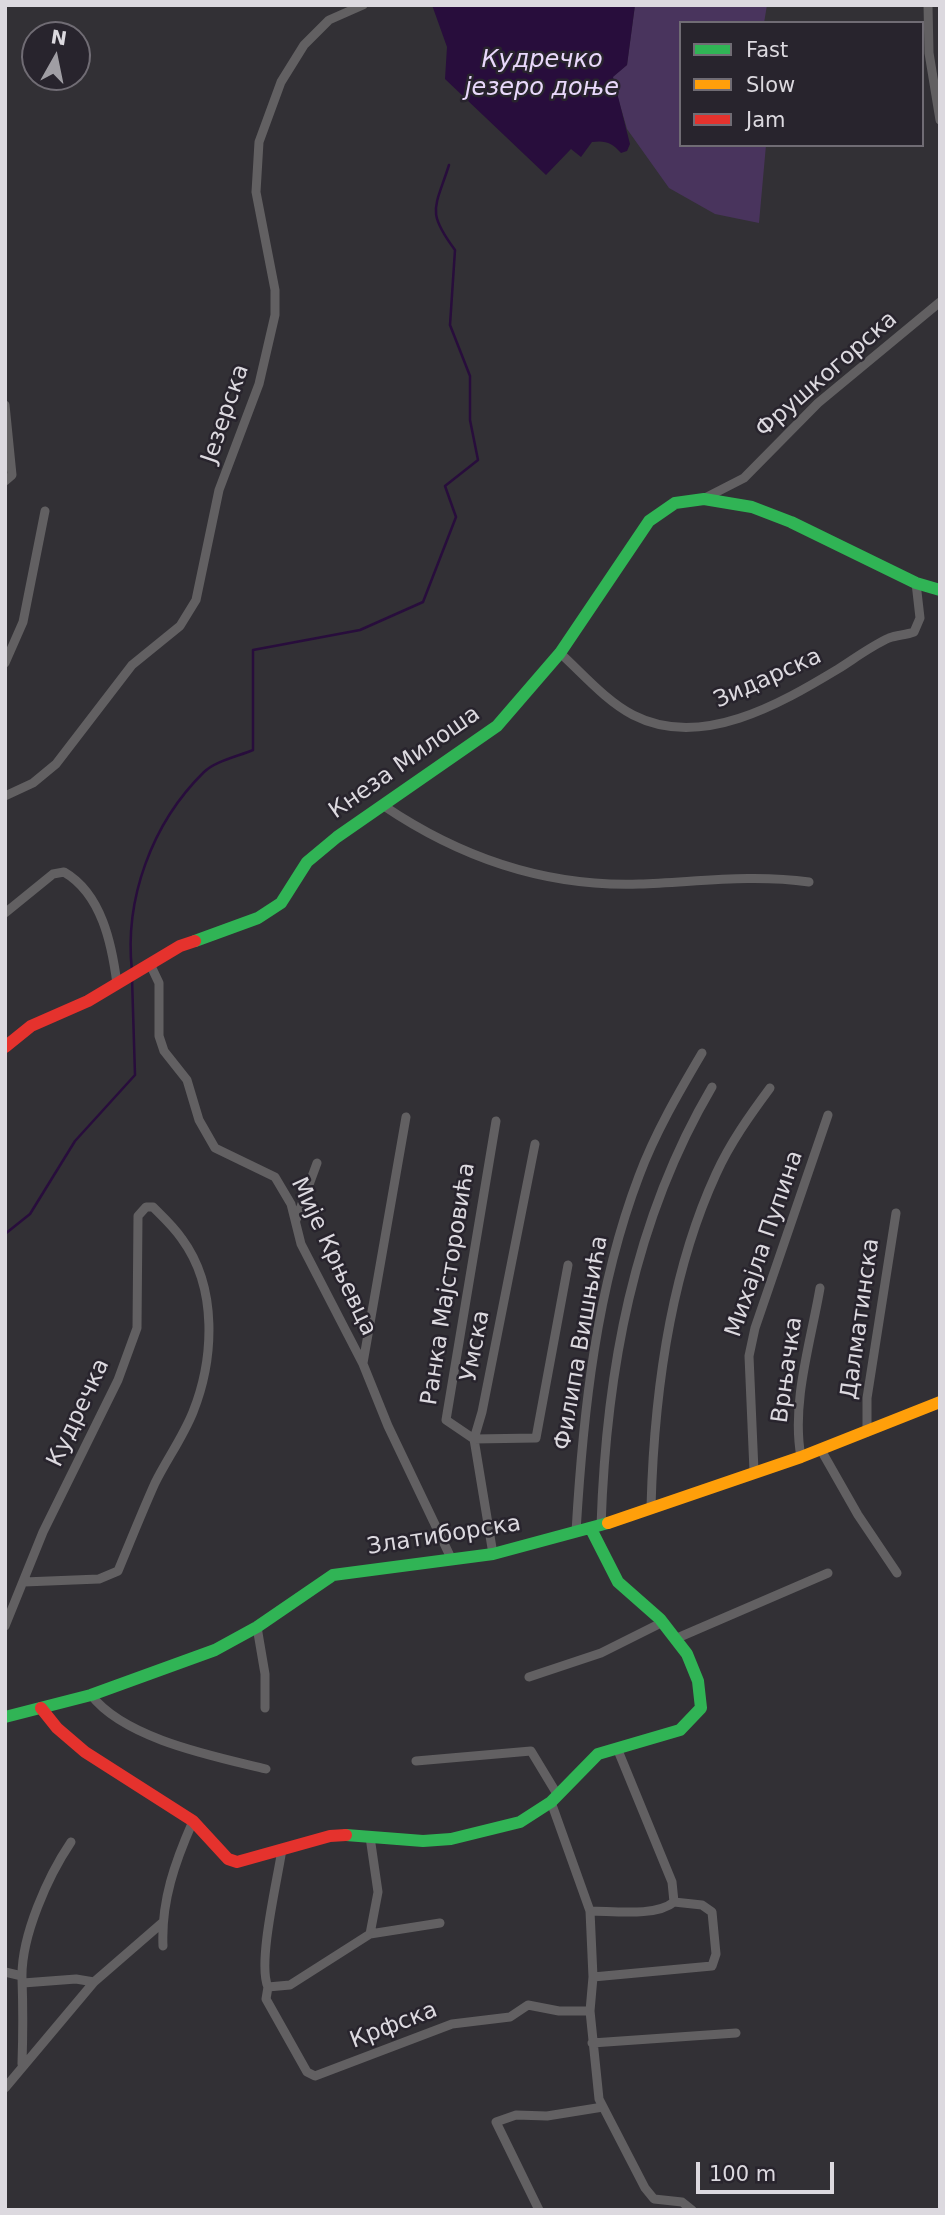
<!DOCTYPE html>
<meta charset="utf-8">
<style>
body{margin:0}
#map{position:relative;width:945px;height:2215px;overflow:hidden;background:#323035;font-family:"DejaVu Sans",sans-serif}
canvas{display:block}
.frame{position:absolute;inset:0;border:7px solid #dcd9df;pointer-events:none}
.legend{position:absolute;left:679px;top:21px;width:245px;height:126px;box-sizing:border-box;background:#28242d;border:2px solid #706c74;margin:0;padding:9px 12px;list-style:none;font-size:21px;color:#dcd9df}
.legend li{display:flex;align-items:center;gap:14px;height:35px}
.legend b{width:35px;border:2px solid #706c74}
.north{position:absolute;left:21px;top:21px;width:70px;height:70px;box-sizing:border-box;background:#28242d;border:2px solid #706c74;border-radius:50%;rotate:9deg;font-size:19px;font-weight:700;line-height:28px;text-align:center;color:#dcd9df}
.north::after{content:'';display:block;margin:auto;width:24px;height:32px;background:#a09ea4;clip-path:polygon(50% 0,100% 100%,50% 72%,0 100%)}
.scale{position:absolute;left:696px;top:2162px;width:138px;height:32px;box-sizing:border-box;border:4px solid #dcd9df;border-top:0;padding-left:9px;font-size:21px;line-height:24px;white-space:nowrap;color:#dcd9df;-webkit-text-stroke:5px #28242d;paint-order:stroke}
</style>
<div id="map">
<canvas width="945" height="2215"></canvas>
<div class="frame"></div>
<ul class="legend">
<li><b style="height:9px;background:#30b455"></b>Fast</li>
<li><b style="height:9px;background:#ff9f0a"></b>Slow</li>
<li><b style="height:9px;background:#e5322d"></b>Jam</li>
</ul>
<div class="north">N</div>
<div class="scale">100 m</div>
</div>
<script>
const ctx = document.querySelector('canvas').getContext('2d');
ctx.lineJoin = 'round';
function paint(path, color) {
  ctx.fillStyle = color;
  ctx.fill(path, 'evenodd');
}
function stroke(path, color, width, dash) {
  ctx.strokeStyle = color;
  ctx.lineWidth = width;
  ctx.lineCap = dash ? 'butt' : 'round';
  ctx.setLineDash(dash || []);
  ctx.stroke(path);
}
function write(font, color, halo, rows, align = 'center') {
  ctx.font = font + ' "DejaVu Sans",sans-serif';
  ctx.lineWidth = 5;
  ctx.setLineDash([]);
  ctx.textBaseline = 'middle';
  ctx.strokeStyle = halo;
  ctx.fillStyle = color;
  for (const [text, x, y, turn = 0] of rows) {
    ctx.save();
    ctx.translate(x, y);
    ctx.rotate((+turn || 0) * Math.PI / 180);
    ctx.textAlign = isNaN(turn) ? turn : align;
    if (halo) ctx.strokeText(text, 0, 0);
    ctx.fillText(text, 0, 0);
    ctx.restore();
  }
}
const green = new Path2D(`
 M635,5H767L764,23H681V145H766L759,223L715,214L669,188L627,129L612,77L627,65Z`);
const water = new Path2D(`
 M432,5H635L627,65L613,77L630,144L627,151L621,153C612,143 606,140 592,142L581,157L571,149L546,175L445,79L447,47Z`);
const stream = new Path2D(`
 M132,971C124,899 152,823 204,772C215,761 239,756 253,750V650L360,630L423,602L456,517L445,486L478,460L470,420V376L450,325L455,250C426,211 435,209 449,165
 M5,1234L30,1214L75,1141L135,1075L132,978`);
const street = new Path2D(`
 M928,5L929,53L940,120
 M5,481L12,475L5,405
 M705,498L744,478L818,403L940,302
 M560,653C583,674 606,701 633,715C701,750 780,704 838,669C854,659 871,646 889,638C897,635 906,635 914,632L920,618L916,583
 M5,663L23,622L45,511
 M5,796L33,783L56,764L132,665L180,626L196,600L219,490L259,384L275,315V290L256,192L259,142L281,82L304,45L329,20L363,5
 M384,806C461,858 546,887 639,884C697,882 752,874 809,882
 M5,913L53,874L64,872C102,894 112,945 117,984
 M150,964L159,983V1036L164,1051L187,1080L199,1120L215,1148L275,1177L291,1204L301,1244L363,1364L388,1426L451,1558
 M496,1121L446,1420L474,1439L536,1438L568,1265
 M296,1220L317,1163
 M363,1363L406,1117
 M867,1432V1398L896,1213
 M821,1450L858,1515L897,1573
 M801,1457C791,1403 811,1341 820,1288
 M754,1471L749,1356L755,1328L828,1115
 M651,1507C654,1396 669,1276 716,1174C730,1143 750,1115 770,1088
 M601,1526C606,1373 633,1221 712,1087
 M576,1532C583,1413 596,1289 639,1176C655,1133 679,1092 702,1053
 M493,1554L474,1439L482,1412L535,1144
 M5,1626L43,1532L118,1380L137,1328L138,1216L146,1207H153C163,1217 174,1227 182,1239C218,1288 214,1359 193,1412C183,1437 167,1459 155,1483C142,1512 130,1542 118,1571L99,1579L24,1582
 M257,1627L265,1674V1708
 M675,1639L828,1573
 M529,1677L601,1653L663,1622
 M91,1695C125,1739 213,1756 266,1769
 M617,1748L672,1882L674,1902
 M416,1761L531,1751L557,1794
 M551,1802L590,1911L593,1977L590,2011L599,2099L645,2188L654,2199L682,2202L692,2210
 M370,1837L378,1892L370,1934
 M590,1911C613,1911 656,1917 674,1902
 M163,1946C161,1901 175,1862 193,1821
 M5,1972L22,1976
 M593,1977L712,1966L716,1954L712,1912L702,1905L674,1902
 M23,1983L76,1979L94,1982
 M268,1987L266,1999L307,2072L315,2076L452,2024L510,2017L528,2005L559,2011H590
 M268,1987L290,1985L370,1934L440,1923
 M268,1987C257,1963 278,1878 282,1849
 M592,2043L736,2033
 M22,2064C23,2035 23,2006 22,1978C21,1936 48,1876 71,1842
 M5,2088L94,1982L162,1923
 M539,2210L496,2122L516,2115L547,2116L603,2107`);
const fast = new Path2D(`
 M195,941L258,918L281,903L307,862L337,837L497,726L560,653L649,521L675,503L704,499L752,507L791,522L916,583L940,590
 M5,1717L91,1695L215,1650L257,1627L333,1575L493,1554L608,1523
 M346,1835L423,1841L451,1839L520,1822L551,1802L598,1754L680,1730L701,1708L698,1681L687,1654L660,1619L618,1582L591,1529`);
const slow = new Path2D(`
 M608,1523L801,1457L940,1402`);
const jam = new Path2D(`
 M5,1047L31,1026L88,1001L180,946L195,941
 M41,1708L57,1728L85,1752L193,1821L228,1859L237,1862L330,1836L346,1835`);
const streetNames = [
 ["Фрушкогорска",827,375,-41],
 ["Језерска",226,414,-71],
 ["Зидарска",768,679,-24],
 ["Кнеза Милоша",405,763,-35],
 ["Михајла Пупина",765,1244,-71],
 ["Мије Крњевца",333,1257,65],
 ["Ранка Мајсторовића",449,1284,-81],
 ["Далматинска",861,1319,-82],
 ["Филипа Вишњића",582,1343,-80],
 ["Умска",476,1346,-79],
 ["Врњачка",788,1370,-82],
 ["Кудречка",79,1413,-65],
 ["Златиборска",444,1536,-9],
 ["Крфска",394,2026,-21]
];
const waterNames = [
 ["Кудречко",542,61],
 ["језеро доње",542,89]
];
paint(green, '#49345d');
paint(water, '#280d3c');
stroke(stream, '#280d3c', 2.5);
stroke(street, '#626062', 9);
stroke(fast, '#30b455', 12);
stroke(slow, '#ff9f0a', 12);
stroke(jam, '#e5322d', 12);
write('23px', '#dcd9df', '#28242d', streetNames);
write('italic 24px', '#e9d8fb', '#28242d', waterNames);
</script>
